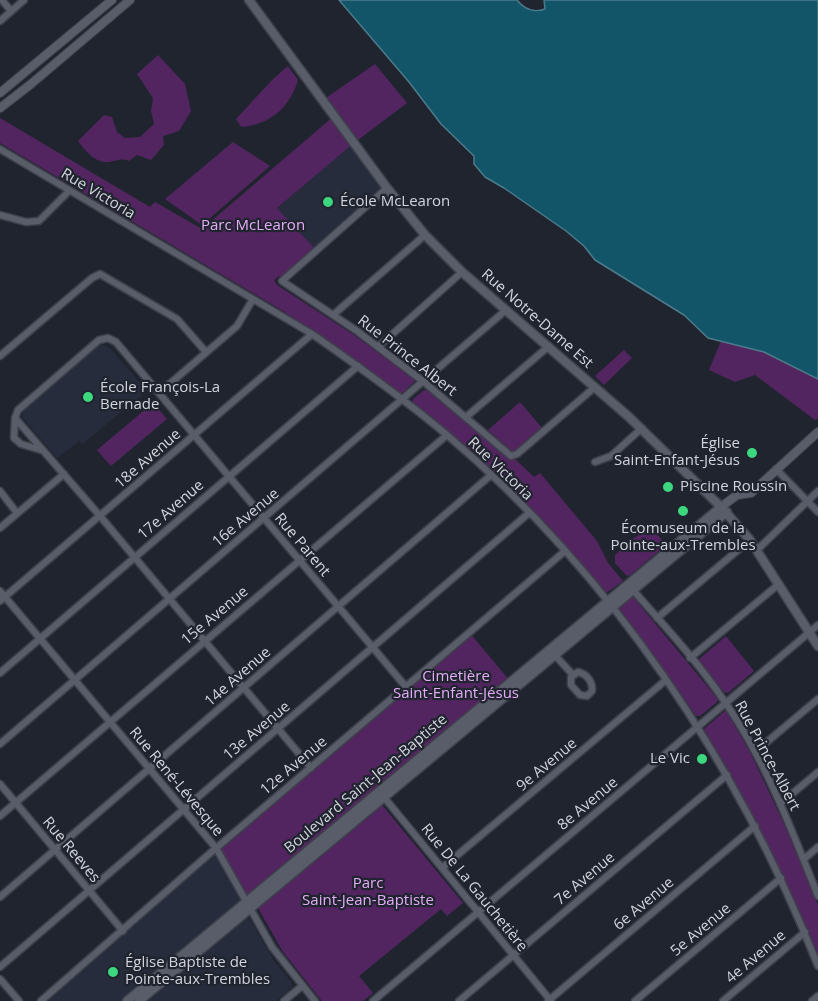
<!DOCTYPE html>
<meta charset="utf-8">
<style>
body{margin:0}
canvas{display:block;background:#20242f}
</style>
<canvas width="818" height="1001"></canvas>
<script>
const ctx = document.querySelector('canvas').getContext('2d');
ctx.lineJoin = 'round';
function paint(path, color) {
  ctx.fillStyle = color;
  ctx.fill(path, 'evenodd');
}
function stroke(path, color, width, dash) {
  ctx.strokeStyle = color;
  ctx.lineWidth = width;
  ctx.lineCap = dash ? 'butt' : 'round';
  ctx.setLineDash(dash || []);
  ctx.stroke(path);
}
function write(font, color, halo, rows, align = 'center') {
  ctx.font = font + ' "Open Sans",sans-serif';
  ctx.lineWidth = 4.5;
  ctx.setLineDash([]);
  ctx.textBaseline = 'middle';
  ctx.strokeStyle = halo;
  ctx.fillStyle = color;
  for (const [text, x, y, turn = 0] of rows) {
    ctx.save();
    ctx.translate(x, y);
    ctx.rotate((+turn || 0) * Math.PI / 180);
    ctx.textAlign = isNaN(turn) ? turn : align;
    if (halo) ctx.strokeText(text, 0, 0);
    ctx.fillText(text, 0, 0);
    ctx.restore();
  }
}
const built = new Path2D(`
 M354,143L387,188L316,250L277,208Z
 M97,344L104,345L110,348L147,391L82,444L79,441L57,458L22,417L24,409Z
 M216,848L247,901L127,1001H39Z
 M246,918H249L274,961L292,983V987L276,1001H139L182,966Z`);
const green = new Path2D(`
 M158,55L185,84L191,111L179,131L163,136L164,145L151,160L137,155L129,161C118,157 115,163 105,162C93,161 85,150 78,141L104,115L112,117L117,132L125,138L140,137L154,124L151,111L153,98L137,74Z
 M375,64L407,103L354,143L277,208L316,250L282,280L279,276L274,280L277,285L357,337L414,379V382L401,394L283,311L0,143V118L150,207L155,202L202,229L334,116L323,100Z
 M288,66L298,80C290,107 270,125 241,127L236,119L273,79Z
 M233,142L270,166L202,225L165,199Z
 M721,341L764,352L818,379V419L815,420L755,375L735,382L709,370Z
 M624,350L632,358L604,385L595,376Z
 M424,390H428L509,459H515L534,477L540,473L597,541L608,563L623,581L606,593L546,525L502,480L413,403V399Z
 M520,402L542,428L513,452L488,430Z
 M153,403L167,419L111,466L97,450Z
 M652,528L666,545L629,576L626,575L615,563V555L634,538Z
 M634,595L638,603L718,699L717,702L700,716H696L661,665L619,609L618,607Z
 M469,632L510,681L247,901L216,848Z
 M726,636L754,671L728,693L724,692L698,660Z
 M726,710L751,754L785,826L818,905V957C786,878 748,803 704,729Z
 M382,805L463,903L447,916L441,909L359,976L373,993L363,1001H322L283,952L258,908Z`);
const water = new Path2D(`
 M339,0H517C524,9 534,13 545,9L544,0H818V379L764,352L708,338L684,315L595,260L584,246L566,231L504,188L485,177L474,164V156L441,124L409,82Z`);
const minor = new Path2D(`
 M2,0L11,11
 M0,21L24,0
 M0,149L312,334C358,366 404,399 447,435C613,576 738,764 818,966
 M387,188L282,281L357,331L424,382L511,456L517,454L595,387
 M0,215L26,222L39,221L69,191
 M333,315L425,235
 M378,347L462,272
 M0,356L92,278L100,274L177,319L206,352
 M159,393L237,326L253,299
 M466,417L549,346
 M15,418L18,410L99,340L108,338L116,342L406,687
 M44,451L21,444L14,438L15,418L100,516L311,768
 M595,462L611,456L642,428
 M776,469L818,512
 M0,491L17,513
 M0,528L64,474
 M757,550L818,491
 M632,589C664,625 698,662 725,702C765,760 792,830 818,896
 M0,591L216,848L272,947L315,1001
 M0,601L312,334
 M657,618L750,540
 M553,653L573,675
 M690,658L779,584
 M578,672C587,674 593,682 592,691L587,696L580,695L571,685V677Z
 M0,673L358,366
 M0,744L506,310
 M755,752L818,699
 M0,784L123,931
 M383,796L551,1001
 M780,804L818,772
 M0,816L447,435
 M804,859L818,847
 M442,868L666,680
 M0,897L491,475
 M0,967L529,513
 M0,979L19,1001
 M41,1001L208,855L565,551
 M284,1001L302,986
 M373,1001L818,625
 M459,1001L727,775
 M548,1001L755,826
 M635,1001L781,878
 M723,1001L805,932
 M812,1001L818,996`);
const tertiary = new Path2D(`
 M0,93L112,0
 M0,108L31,84L130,0
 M721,507L737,495L751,493L818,432`);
const secondary = new Path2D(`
 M249,0L387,188L425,235L462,272L629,417L721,507L750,540L818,646
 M127,1001L721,507
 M139,1001L727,512`);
const markers = [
 [328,202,6,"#3cd77e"],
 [88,397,6,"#3cd77e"],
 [752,453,6,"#3cd77e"],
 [668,487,6,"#3cd77e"],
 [683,511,6,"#3cd77e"],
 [702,759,6,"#3cd77e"],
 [113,972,6,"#3cd77e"]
];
const streetNames = [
 ["Rue Victoria",98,194,31],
 ["Rue Notre-Dame Est",537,319,41],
 ["Rue Prince Albert",407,356,38],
 ["18e Avenue",148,459,-41],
 ["Rue Victoria",500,469,44],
 ["17e Avenue",171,510,-41],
 ["16e Avenue",246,518,-40],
 ["Rue Parent",302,545,50],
 ["15e Avenue",215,616,-40],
 ["14e Avenue",238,677,-41],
 ["13e Avenue",257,731,-40],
 ["Rue Prince-Albert",767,756,62],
 ["9e Avenue",547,765,-40],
 ["12e Avenue",294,766,-40],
 ["Rue René-Lévesque",176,782,50],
 ["Boulevard Saint-Jean-Baptiste",366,784,-40],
 ["8e Avenue",588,804,-40],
 ["Rue Reeves",71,850,50],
 ["7e Avenue",585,879,-40],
 ["Rue De La Gauchetière",474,888,51],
 ["6e Avenue",644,904,-40],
 ["5e Avenue",701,930,-40],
 ["4e Avenue",756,957,-40]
];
const poiNames = [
 ["École McLearon",340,202],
 ["École François-La",100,388],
 ["Bernade",100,405],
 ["Église",740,444,"right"],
 ["Saint-Enfant-Jésus",740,461,"right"],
 ["Piscine Roussin",680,487],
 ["Écomuseum de la",683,529,"center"],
 ["Pointe-aux-Trembles",683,546,"center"],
 ["Le Vic",690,759,"right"],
 ["Église Baptiste de",125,963],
 ["Pointe-aux-Trembles",125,980]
];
const parkNames = [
 ["Parc McLearon",253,226],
 ["Cimetière",456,677],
 ["Saint-Enfant-Jésus",456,694],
 ["Parc",368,884],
 ["Saint-Jean-Baptiste",368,901]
];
paint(built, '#262c3c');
paint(green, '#522560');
paint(water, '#125569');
stroke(water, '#4c7b8c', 1.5);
stroke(minor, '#3e414a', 9);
stroke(tertiary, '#3e414a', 10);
stroke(secondary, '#3e414a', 11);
stroke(minor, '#595d6a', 6);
stroke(tertiary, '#595d6a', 8);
stroke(secondary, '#595d6a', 8);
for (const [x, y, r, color] of markers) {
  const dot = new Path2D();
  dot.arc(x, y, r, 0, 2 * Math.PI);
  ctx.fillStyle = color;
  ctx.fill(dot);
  stroke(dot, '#20242f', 2);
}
write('15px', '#d2d4dc', '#20242f', streetNames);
write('15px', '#d2d4dc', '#20242f', poiNames, 'left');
write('15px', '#e4acf6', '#20242f', parkNames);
</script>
